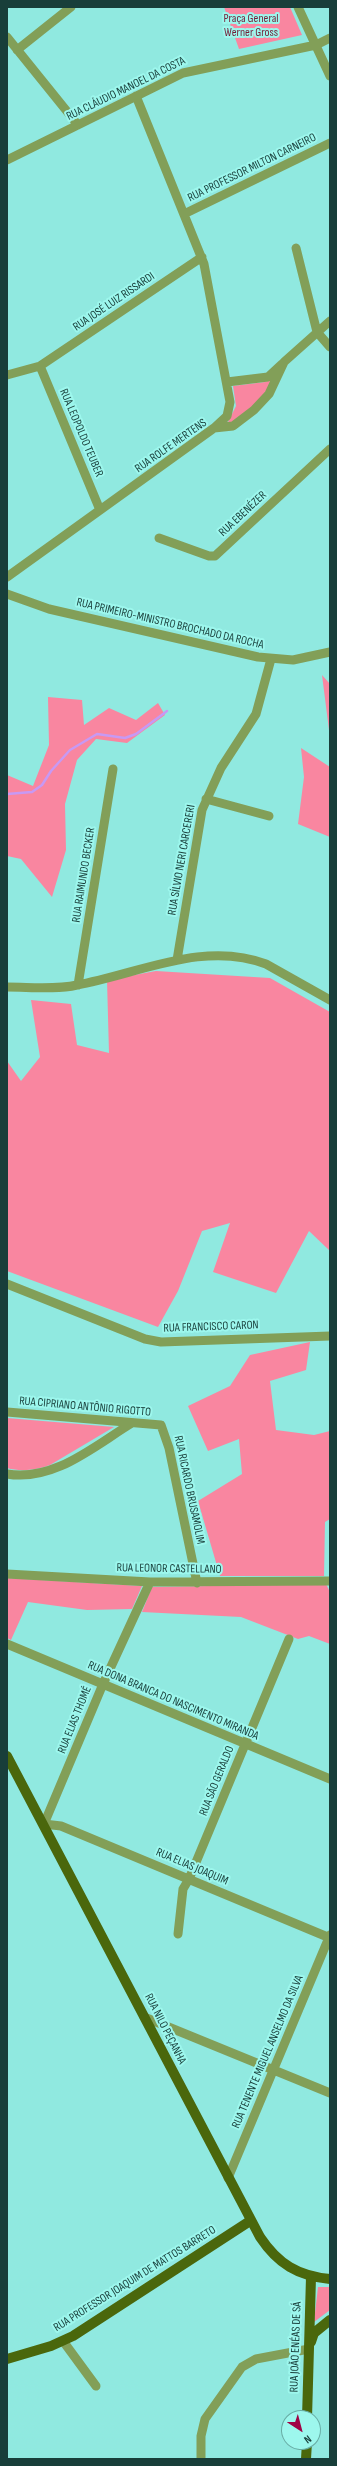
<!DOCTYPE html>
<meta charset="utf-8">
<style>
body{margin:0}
#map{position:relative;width:337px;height:2466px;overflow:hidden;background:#90e9e0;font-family:"Sofia Sans Condensed",sans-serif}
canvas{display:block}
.frame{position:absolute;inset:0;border:8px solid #183e3a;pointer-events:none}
.north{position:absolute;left:281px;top:2410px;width:40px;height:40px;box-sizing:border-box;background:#9df7ed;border:1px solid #68ada5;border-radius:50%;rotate:144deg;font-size:11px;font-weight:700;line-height:16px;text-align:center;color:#183e3a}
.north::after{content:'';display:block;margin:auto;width:14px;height:18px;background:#a00345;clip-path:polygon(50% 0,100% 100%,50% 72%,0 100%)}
</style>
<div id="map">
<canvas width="337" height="2466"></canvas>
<div class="frame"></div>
<div class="north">N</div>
</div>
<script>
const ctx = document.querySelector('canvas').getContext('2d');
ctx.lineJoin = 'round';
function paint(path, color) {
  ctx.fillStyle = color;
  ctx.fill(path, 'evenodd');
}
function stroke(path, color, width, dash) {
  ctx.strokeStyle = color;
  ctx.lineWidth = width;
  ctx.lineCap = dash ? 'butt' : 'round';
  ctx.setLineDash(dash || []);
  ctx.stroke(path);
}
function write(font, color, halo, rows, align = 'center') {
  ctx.font = font + ' "Sofia Sans Condensed",sans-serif';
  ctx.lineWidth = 4;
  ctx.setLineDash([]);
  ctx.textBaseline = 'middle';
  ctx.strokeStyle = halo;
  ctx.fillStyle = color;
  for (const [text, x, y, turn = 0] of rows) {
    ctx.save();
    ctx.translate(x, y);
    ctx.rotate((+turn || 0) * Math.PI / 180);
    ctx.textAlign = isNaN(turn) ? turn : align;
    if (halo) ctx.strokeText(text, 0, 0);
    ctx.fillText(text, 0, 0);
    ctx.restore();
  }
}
const green = new Path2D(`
 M224,7H290L302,35L239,49Z
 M276,377L256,405L232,422H228L236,406L233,386L265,382Z
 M322,675L330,684V738Z
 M48,697L82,700L84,725L109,708L136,720L158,703L165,715L127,743L96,739L77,760L65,804L66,850L52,897L21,859L7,856V775L33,786L49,745Z
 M301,748L330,767V837L298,824L304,777Z
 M156,971L270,978L330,1012V1251L309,1231L276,1293L213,1272L230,1223L202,1231L178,1291L158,1327L7,1271V1061L21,1081L40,1057L31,1000L71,1004L77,1045L109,1053L107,980Z
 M310,1342L306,1370L270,1381L276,1430L314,1435L330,1431V1519L325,1522L324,1576H220L198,1501L242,1474L239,1439L208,1451L188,1406L230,1386L250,1355Z
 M7,1418L114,1427L50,1465C36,1470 21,1472 7,1468Z
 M7,1578L142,1586L132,1609L87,1610L28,1602L11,1640L7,1638Z
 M326,1584L330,1592V1644L309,1636L298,1639L241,1617L142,1612L152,1587Z
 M318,2287H330V2310L314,2322Z`);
const stream = new Path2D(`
 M7,794L32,792L42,785L51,771L70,750L97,734L125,738L136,734L167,711`);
const minor = new Path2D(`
 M298,7L330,76
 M7,37L78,125
 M17,50L71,7
 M136,96L204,264L230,402L227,416L214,428
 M7,160L183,73L316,45L330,38
 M184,214L330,143
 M296,248L317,332L330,347
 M40,366L100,510
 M7,375L40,366L202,257
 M227,382L268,377L282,364
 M159,538L209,556H215L330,449
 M7,577L214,428L233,426L254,410L269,394L284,362L330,321
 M7,594L49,609L258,657L293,660L330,652
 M206,799L269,816
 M177,960L202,810L221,768L256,714L271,659
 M78,985L113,769
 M7,987C30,987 55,990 77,985C138,974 204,940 266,964L330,1000
 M7,1284L145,1339L161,1342L330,1336
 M7,1412L161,1425L169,1448L197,1583
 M7,1474C54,1482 94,1446 132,1423
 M7,1574L150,1582L330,1581
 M150,1582L103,1684L44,1824L61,1826L330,1938
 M7,1644L330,1779
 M178,1934L183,1889L189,1879L289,1639
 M144,2017L330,2093
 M228,2178L330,1935
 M63,2341L96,2386
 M201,2459V2436L205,2419L242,2367L256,2359L309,2349`);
const major = new Path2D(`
 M7,1756L260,2237C278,2264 298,2276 330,2279
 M311,2342L314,2333L330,2320
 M7,2359L51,2346L73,2336L250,2221
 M307,2418L311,2277
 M306,2459L307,2442`);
const parkNames = [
 ["Praça General",251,19],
 ["Werner Gross",251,33]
];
const streetNames = [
 ["RUA CLÁUDIO MANOEL DA COSTA",126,89,-26],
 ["RUA PROFESSOR MILTON CARNEIRO",252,168,-26],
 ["RUA JOSÉ LUIZ RISSARDI",114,302,-34],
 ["RUA LEOPOLDO TEUBER",81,433,67],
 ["RUA ROLFE MERTENS",171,446,-35],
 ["RUA EBENÉZER",243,514,-43],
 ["RUA PRIMEIRO-MINISTRO BROCHADO DA ROCHA",170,624,13],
 ["RUA SÍLVIO NERI CARCERERI",182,860,-80],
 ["RUA RAIMUNDO BECKER",84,875,-81],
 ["RUA FRANCISCO CARON",211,1327,-2],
 ["RUA CIPRIANO ANTÔNIO RIGOTTO",85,1407,5],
 ["RUA RICARDO BRUSAMOLIM",189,1490,78],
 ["RUA LEONOR CASTELLANO",169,1569,1],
 ["RUA DONA BRANCA DO NASCIMENTO MIRANDA",173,1701,23],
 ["RUA ELIAS THOMÉ",75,1720,-68],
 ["RUA SÃO GERALDO",217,1781,-68],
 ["RUA ELIAS JOAQUIM",192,1867,23],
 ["RUA NILO PEÇANHA",165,2029,63],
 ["RUA TENENTE MIGUEL ANSELMO DA SILVA",268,2052,-67],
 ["RUA PROFESSOR JOAQUIM DE MATTOS BARRETO",135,2279,-32],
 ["RUA JOÃO ENÉAS DE SÁ",296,2347,-88]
];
paint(green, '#f986a0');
stroke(stream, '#c799f4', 2.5);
stroke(minor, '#829f58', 9);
stroke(major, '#4a670c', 10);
write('12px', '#731e37', '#9df7ed', parkNames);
write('12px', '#183e3a', '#9df7ed', streetNames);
</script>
